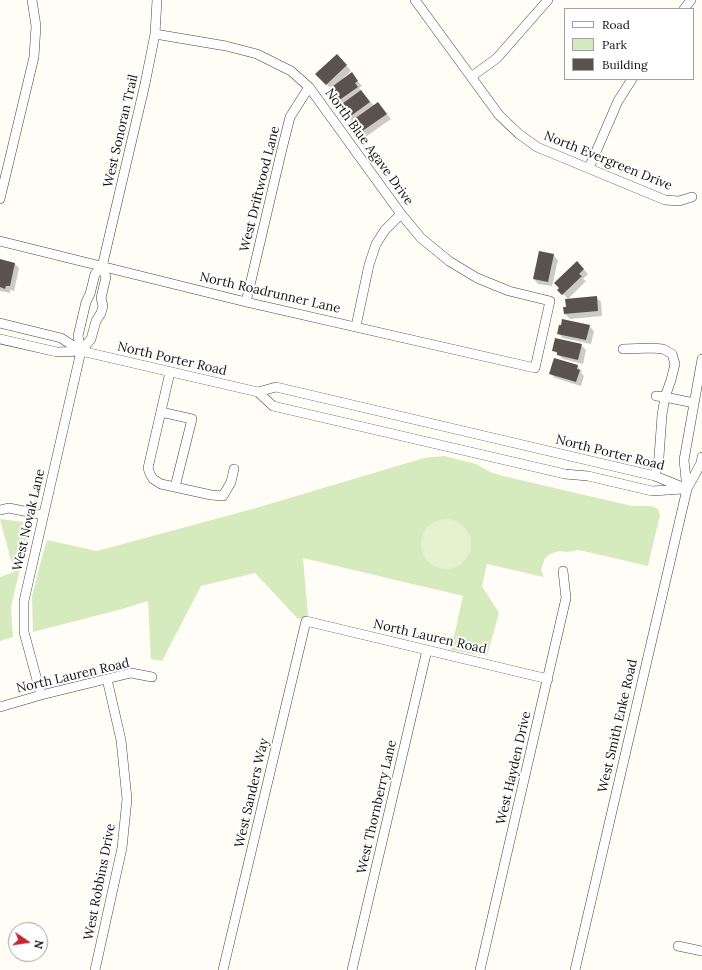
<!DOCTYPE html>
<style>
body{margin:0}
#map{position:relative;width:702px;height:970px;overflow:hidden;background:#fffdf5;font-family:Lora,serif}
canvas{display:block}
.legend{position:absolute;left:564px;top:8px;width:130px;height:72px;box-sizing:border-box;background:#fff;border:1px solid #a0a0a0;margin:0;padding:5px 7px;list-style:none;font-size:12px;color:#111}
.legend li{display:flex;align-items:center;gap:8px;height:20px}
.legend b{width:20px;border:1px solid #a0a0a0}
.north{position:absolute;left:8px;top:922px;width:40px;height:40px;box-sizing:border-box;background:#fff;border:1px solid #a0a0a0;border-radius:50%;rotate:103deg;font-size:11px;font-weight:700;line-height:16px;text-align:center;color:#111}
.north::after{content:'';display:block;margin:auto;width:14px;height:18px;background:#c4262e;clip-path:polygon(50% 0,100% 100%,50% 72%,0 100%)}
</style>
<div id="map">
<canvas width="702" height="970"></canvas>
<ul class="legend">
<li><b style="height:5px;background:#fff"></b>Road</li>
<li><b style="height:11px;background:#d5ebbd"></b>Park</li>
<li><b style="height:11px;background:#5a524d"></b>Building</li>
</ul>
<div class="north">N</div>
</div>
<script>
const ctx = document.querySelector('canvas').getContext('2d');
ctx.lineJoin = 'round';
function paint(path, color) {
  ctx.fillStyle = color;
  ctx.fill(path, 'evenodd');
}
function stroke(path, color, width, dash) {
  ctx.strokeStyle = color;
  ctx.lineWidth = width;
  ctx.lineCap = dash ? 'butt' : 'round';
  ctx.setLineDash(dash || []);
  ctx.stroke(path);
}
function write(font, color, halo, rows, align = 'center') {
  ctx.font = font + ' Lora,serif';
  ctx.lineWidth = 4;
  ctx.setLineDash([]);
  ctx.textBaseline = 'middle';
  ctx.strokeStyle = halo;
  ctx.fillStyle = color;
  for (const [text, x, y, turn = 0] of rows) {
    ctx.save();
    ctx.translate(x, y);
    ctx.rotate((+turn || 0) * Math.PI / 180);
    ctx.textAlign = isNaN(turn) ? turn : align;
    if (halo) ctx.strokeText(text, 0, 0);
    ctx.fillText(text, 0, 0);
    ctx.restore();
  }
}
const green = new Path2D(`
 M444,456L476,464L490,472L503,476L632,506H651L658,509L660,515L648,566L579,550L567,552L559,551L550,554L545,558L541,570L544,577L487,564L482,586L499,613L487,656L451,650L463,596L303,558L308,616L298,619L255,573L201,586L162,661L151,659L148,601L122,609L33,632L32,597L39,568L47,540L97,551L256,508L424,458Z
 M0,519L24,522L29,529L11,607L13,637L0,641V577L14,572Z`);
const pitch = new Path2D(`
 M421 544a25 25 0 1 1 50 0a25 25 0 1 1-50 0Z`);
const shadow = new Path2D(`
 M342,60L351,71L343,78L344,79L352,74L362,86L359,88L374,106L382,108L391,119L364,138L359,134L351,122L352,121L340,106L343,105L338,100L331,89L317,74Z
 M553,255L558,260L552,286L538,284L534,279Z
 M0,261L15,264L19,268L14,291L10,290V293L0,291Z
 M577,262L588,274L583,279L586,281L568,299L559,290Z
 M596,297L601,302L602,316L570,319L565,314V308Z
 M589,326L594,331L591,344L563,338L558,333Z
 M581,345L586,350L583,364L563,359L553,350Z
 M577,366L582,371L581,373L584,376L581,386L555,378L550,373Z`);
const building = new Path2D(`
 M337,54L347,65L326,85L315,74Z
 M352,72L358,81L355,83L358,87L338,101L329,89Z
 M361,90L370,102L348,118L339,106Z
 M378,102L387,114L358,134L350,122Z
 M539,251L554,254L548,282L533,279Z
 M0,259L15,263L10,286H6L5,289L0,287Z
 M577,261L584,269L579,274L582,276L562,295L557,290L559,288L554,283Z
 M597,296L598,311L564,314L563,307H566L565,299Z
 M562,319L590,325L586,340L557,334L559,325H561Z
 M555,338L582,344L578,360L557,355V352L552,351Z
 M554,358L578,365L577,369L580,370L576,382L549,374Z`);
const minor = new Path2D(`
 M415,0L499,115L519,134L537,147L665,200L679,201L692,197
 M684,9L691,0
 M471,77L497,58L548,0
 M589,168L618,101L632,79
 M0,199L34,57L36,26L32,0
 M0,241L246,302L535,368L550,301L509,291L477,278L449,261L421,238L401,214L309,87L291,71L257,54L226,46L155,34
 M246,302L281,153L290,117L309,87
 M0,323L61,338L81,351
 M356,326L369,265L376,244L385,230L401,214
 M0,339L57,352L81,351L258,392L276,387L655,476L687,489
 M623,349L652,348L663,349L672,354L675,364L671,380L665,397L662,415L659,457L655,476
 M81,351L91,339L96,321L101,313L103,306L101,298L106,277L102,267
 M170,372L148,468L150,474L153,479L161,484L211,495L223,496L231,482L234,469
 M258,392L273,406L565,474L588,476L652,491L683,489
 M656,396L665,397L694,403
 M161,412L192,419L175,487
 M687,489L684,460L702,359
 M0,510L9,508L43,515
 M41,695L24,632V601L81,351L78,336L86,302L90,294L95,274L102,267L145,84L155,34L157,0
 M0,707L41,695L131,673L152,677
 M678,946L702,951
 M95,970L122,848L127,799L121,740L107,679
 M223,970L306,621L548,679
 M352,970L427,650
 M480,970L566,598L563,571
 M575,970L687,489L701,463L702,457`);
const streetNames = [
 ["West Sonoran Trail",121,131,-77],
 ["North Blue Agave Drive",369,147,54],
 ["North Evergreen Drive",608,161,22],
 ["West Driftwood Lane",260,189,-76],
 ["North Roadrunner Lane",270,293,13],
 ["North Porter Road",172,359,13],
 ["North Porter Road",610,453,14],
 ["West Novak Lane",29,520,-77],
 ["North Lauren Road",430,637,13],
 ["North Lauren Road",73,676,-13],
 ["West Smith Enke Road",618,726,-77],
 ["West Hayden Drive",514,768,-77],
 ["West Sanders Way",252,793,-77],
 ["West Thornberry Lane",377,807,-77],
 ["West Robbins Drive",100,882,-79]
];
paint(green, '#d5ebbd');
paint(pitch, '#e6f2cf');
paint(shadow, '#0003');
paint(building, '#5a524d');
stroke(minor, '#444', 10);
stroke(minor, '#fff', 9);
write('13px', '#111', '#fff', streetNames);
</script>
